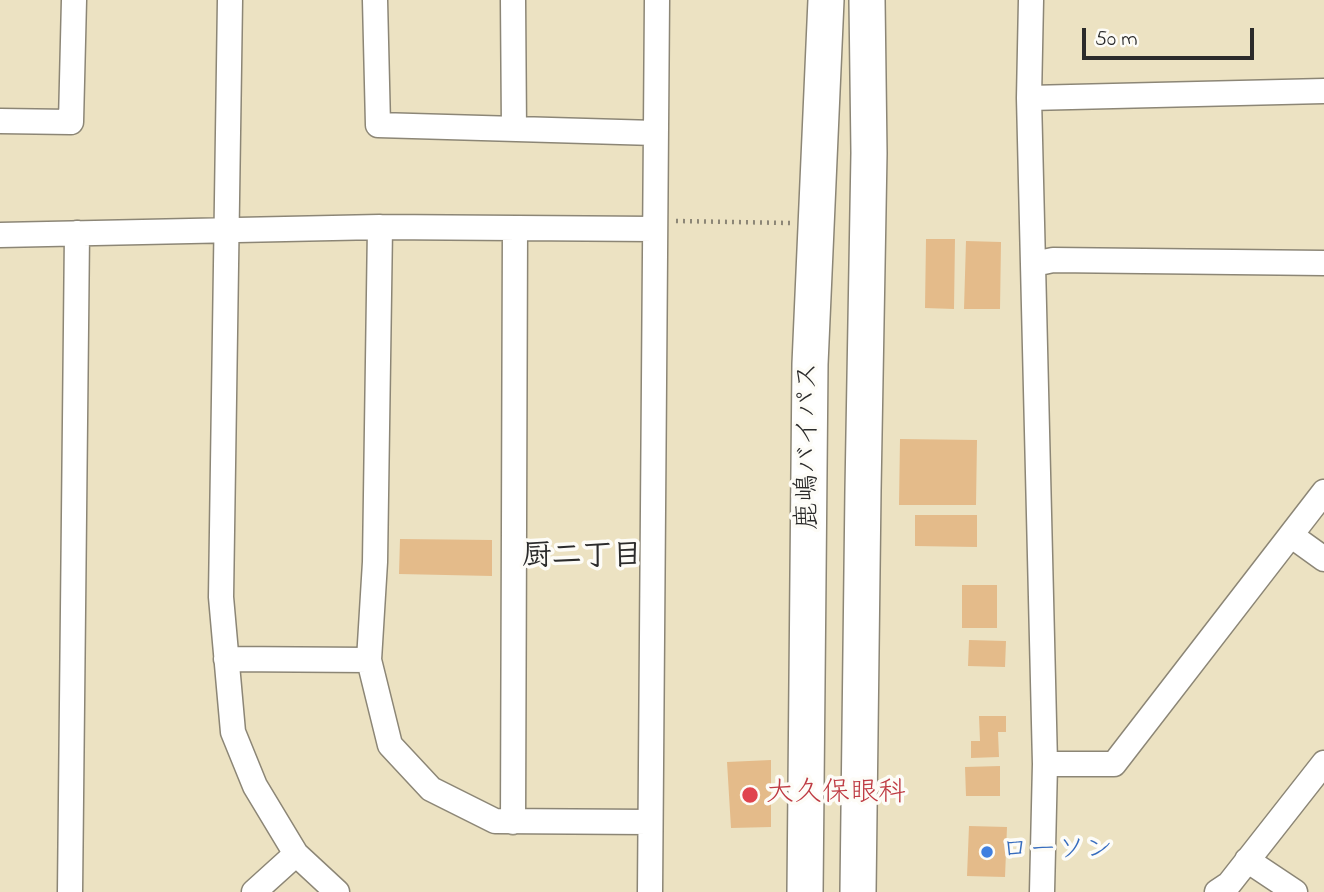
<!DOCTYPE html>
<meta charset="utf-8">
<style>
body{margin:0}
#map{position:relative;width:1324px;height:892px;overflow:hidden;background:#ece2c2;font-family:"Indie Flower",sans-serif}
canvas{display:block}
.scale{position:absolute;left:1082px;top:28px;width:172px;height:32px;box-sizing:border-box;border:4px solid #2b2b2b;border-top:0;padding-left:9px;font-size:21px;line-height:24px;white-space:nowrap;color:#2b2b2b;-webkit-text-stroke:5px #fdfcf7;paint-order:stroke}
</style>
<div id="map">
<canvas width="1324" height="892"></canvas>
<div class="scale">50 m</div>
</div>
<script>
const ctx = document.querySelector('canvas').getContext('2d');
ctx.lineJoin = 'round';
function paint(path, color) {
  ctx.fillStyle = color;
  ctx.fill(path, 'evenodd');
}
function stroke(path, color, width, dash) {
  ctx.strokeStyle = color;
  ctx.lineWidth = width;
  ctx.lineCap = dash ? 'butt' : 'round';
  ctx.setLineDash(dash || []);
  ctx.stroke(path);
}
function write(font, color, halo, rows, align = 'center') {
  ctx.font = font + ' "Indie Flower","Klee One",sans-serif';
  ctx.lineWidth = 7;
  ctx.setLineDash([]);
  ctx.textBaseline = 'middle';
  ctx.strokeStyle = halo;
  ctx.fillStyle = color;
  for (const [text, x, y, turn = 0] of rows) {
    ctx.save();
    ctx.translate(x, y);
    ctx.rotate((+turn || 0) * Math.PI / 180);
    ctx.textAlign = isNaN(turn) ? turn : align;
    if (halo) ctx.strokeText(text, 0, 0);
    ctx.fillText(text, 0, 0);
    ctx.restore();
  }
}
const building = new Path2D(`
 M926,239H955L954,309L925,308Z
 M966,241L1001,242L1000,309H964Z
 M900,439L977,440L976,505H899Z
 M915,515H977V547L915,546Z
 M400,539L492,540V576L399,574Z
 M962,585H997V628H962Z
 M969,640L1006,641L1005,667L968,666Z
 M979,716H1006V732H998L999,757L971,758V741H980Z
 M771,760V827L731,828L727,762Z
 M1000,766V796H966L965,767Z
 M969,826L1007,827L1005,877L967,876Z`);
const path = new Path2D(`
 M676,221L790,223`);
const minor = new Path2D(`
 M230,0L221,597L233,732L255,786L296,854L337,892
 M375,0L378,125L655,133
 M513,0L514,129
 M1031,0L1029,98L1045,764L1042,892
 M1029,98L1324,91
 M0,121L71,122L74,0
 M380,227L375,562L369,660L390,745L431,789L495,821L649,822
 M0,235L380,227L654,229
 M1034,264L1053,260L1324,263
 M1292,536L1324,559
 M226,659L369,660
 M1045,764H1114L1324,492
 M513,822L515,228
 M1247,860L1295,892
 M70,892L77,233
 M254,892L296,854
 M650,892L657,0
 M1217,892L1229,884L1324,763`);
const highway = new Path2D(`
 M805,892L810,364L826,0
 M858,892L863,490L869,153L867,0`);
const markers = [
 [750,795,9,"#e0444e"],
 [987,852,7,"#3f7fe0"]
];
const streetNames = [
 ["鹿嶋バイパス",810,446,-90]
];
const healthNames = [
 ["大久保眼科",766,795]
];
const shopNames = [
 ["ローソン",1001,852]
];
const neighbourhoodNames = [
 ["厨二丁目",582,559]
];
paint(building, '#e4bb8a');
stroke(minor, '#8c8676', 27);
stroke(highway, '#8c8676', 38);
stroke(path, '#8c8676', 4.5, [2, 5]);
stroke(minor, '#fff', 24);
stroke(highway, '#fff', 35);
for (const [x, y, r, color] of markers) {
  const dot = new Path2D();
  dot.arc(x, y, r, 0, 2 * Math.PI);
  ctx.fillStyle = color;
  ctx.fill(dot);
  stroke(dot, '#fdfcf7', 2.5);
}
write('28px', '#2b2b2b', '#fdfcf7', streetNames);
write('28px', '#be3a42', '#fdfcf7', healthNames, 'left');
write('28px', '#366cbe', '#fdfcf7', shopNames, 'left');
write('bold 30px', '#2b2b2b', '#fdfcf7', neighbourhoodNames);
</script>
